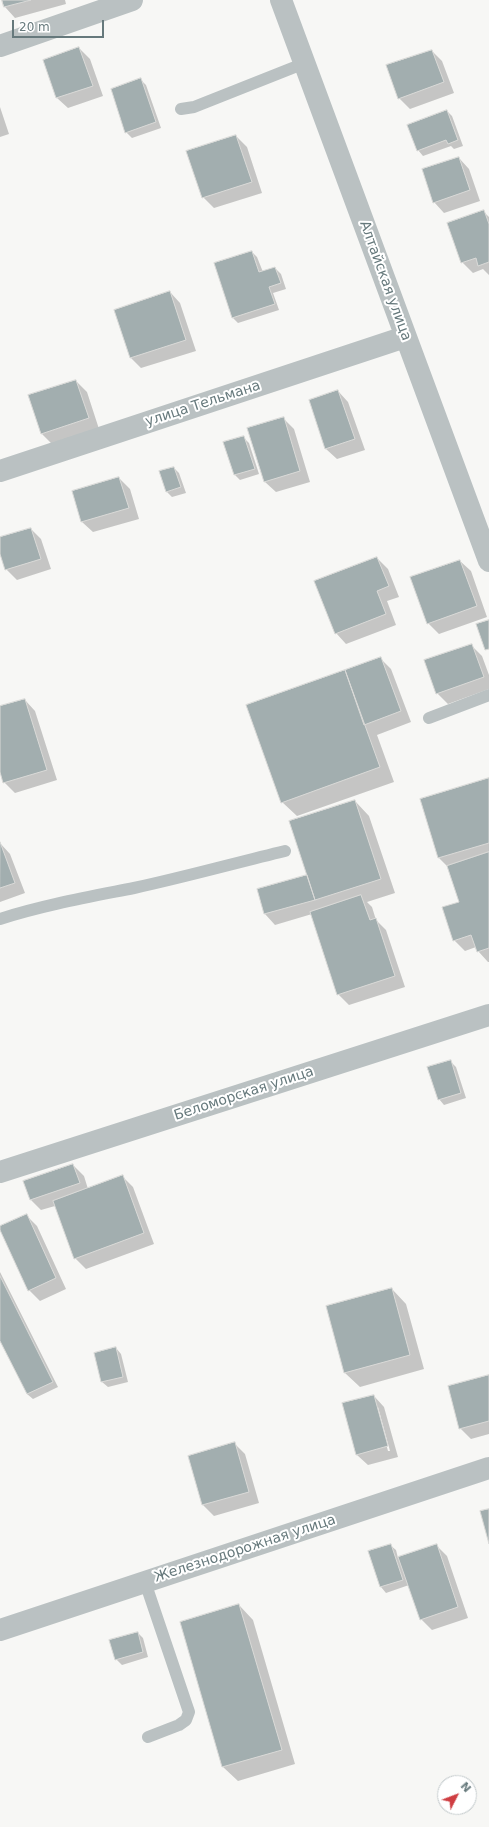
<!DOCTYPE html>
<meta charset="utf-8">
<style>
body{margin:0}
#map{position:relative;width:489px;height:1827px;overflow:hidden;background:#f7f7f5;font-family:"DejaVu Sans",sans-serif}
canvas{display:block}
.north{position:absolute;left:437px;top:1775px;width:40px;height:40px;box-sizing:border-box;background:#fff;border:1px solid #c2c9cb;border-radius:50%;rotate:48deg;font-size:11px;font-weight:700;line-height:16px;text-align:center;color:#66797c}
.north::after{content:'';display:block;margin:auto;width:14px;height:18px;background:#cf3e42;clip-path:polygon(50% 0,100% 100%,50% 72%,0 100%)}
.scale{position:absolute;left:12px;top:20px;width:92px;height:18px;box-sizing:border-box;border:2px solid #66797c;border-top:0;padding-left:5px;font-size:12px;line-height:14px;white-space:nowrap;color:#66797c;-webkit-text-stroke:3px #fff;paint-order:stroke}
</style>
<div id="map">
<canvas width="489" height="1827"></canvas>
<div class="north">N</div>
<div class="scale">20 m</div>
</div>
<script>
const ctx = document.querySelector('canvas').getContext('2d');
ctx.lineJoin = 'round';
function paint(path, color) {
  ctx.fillStyle = color;
  ctx.fill(path, 'evenodd');
}
function stroke(path, color, width, dash) {
  ctx.strokeStyle = color;
  ctx.lineWidth = width;
  ctx.lineCap = dash ? 'butt' : 'round';
  ctx.setLineDash(dash || []);
  ctx.stroke(path);
}
function write(font, color, halo, rows, align = 'center') {
  ctx.font = font + ' "DejaVu Sans",sans-serif';
  ctx.lineWidth = 4;
  ctx.setLineDash([]);
  ctx.textBaseline = 'middle';
  ctx.strokeStyle = halo;
  ctx.fillStyle = color;
  for (const [text, x, y, turn = 0] of rows) {
    ctx.save();
    ctx.translate(x, y);
    ctx.rotate((+turn || 0) * Math.PI / 180);
    ctx.textAlign = isNaN(turn) ? turn : align;
    if (halo) ctx.strokeText(text, 0, 0);
    ctx.fillText(text, 0, 0);
    ctx.restore();
  }
}
const shadow = new Path2D(`
 M3,0H65L66,4L15,18L5,7Z
 M79,48L90,59L103,96L68,108L57,98L45,60Z
 M432,51L442,61L454,93L410,109L399,98Z
 M141,80L146,85L161,128L132,138L126,132Z
 M0,107L9,134L0,137Z
 M447,111L452,116L463,146L454,149L451,146L423,156L418,150Z
 M236,136L247,147L262,193L214,208L203,197Z
 M459,158L469,169L480,201L444,213L434,202Z
 M483,211L489,217V275L483,269L473,273L462,262Z
 M252,252L257,257L263,272L275,268L281,274L286,289L273,293L279,310L238,323L233,318Z
 M170,292L180,303L196,351L141,368L131,358Z
 M76,381L87,392L99,429L52,444L42,434Z
 M338,391L348,402L365,450L337,459L326,449L310,401Z
 M283,418L294,429L310,482L276,492L265,482L249,428Z
 M243,437L249,443L259,474L240,480L235,475Z
 M174,468L179,473L186,493L172,497L167,492Z
 M119,478L130,489L139,519L93,532L82,522Z
 M31,529L41,539L51,569L17,580L6,569L0,550V538Z
 M377,558L388,569L399,597L387,601L396,625L346,644L336,633Z
 M460,561L471,571L487,617L439,634L428,623Z
 M471,645L482,656L489,675V689L448,704L437,693Z
 M380,658L391,669L411,722L377,735L394,782L297,816L282,802Z
 M25,700L35,711L57,780L15,793L4,782L0,769V707Z
 M489,779V962H488L478,951L476,947L465,951L454,940L460,903L448,867L439,858L421,800Z
 M355,801L369,816L395,893L367,902L372,907L376,920L386,930L405,987L349,1005L338,994L312,914L275,925L265,914L258,890L308,876Z
 M0,843L10,854L25,893L0,902Z
 M450,1061L456,1067L466,1098L444,1105L439,1099Z
 M73,1165L84,1176L88,1189L122,1176L133,1187L154,1244L86,1269L75,1258L55,1206L41,1210L31,1200Z
 M26,1215L37,1226L66,1289L40,1301L29,1290L0,1227Z
 M0,1272L58,1387L33,1399L27,1394L0,1339Z
 M392,1289L406,1304L424,1369L360,1387L345,1373Z
 M116,1348L121,1354L128,1382L108,1387L102,1382Z
 M489,1376V1434L471,1439L460,1428Z
 M374,1396L384,1407L398,1457L368,1465L357,1455ZM376,1407H378L390,1451H388Z
 M234,1443L245,1454L259,1503L214,1516L203,1505L189,1456Z
 M390,1545L396,1550L398,1558L436,1545L447,1556L468,1618L432,1630L421,1619L409,1585L386,1593L381,1587L369,1552Z
 M239,1605L253,1620L295,1764L238,1781L223,1767L181,1622Z
 M138,1633L143,1638L148,1657L122,1665L116,1659Z`);
const building = new Path2D(`
 M2,0H31L4,7Z
 M79,47L93,86L56,98L43,60Z
 M432,50L444,82L398,99L386,65Z
 M141,78L156,122L125,133L111,89Z
 M447,110L458,140L448,144L446,140L417,151L407,125Z
 M236,135L252,182L202,198L186,151Z
 M459,157L470,190L433,203L422,169Z
 M484,210L489,224V262L478,266L476,258L461,263L447,223Z
 M252,251L259,272L275,267L281,283L269,287L275,304L232,318L214,263Z
 M170,291L186,340L130,358L114,310Z
 M76,380L89,418L41,434L28,395Z
 M338,390L355,439L325,449L309,400Z
 M284,417L300,471L264,482L247,428Z
 M244,436L255,469L234,475L223,442Z
 M174,467L181,487L166,492L159,471Z
 M119,477L129,508L81,522L72,491Z
 M31,528L41,559L5,570L0,554V537Z
 M377,557L389,586L377,591L386,614L335,634L314,581Z
 M460,560L477,606L427,624L410,577Z
 M489,620V649L485,650L476,624Z
 M472,644L484,677L436,694L424,660Z
 M381,657L401,711L364,725L345,670Z
 M345,670L380,767L281,803L246,705Z
 M25,699L47,770L3,783L0,772V706Z
 M489,778V843L438,858L420,799Z
 M355,800L381,879L315,900L289,821Z
 M0,842L15,883L0,888Z
 M489,852V948L477,952L471,935L453,941L442,907L459,902L447,866Z
 M307,875L315,900L264,914L257,889Z
 M361,895L370,920L376,918L395,976L337,995L310,912Z
 M451,1060L461,1093L438,1100L427,1067Z
 M73,1164L80,1183L30,1200L23,1181Z
 M123,1175L144,1233L74,1259L53,1201Z
 M27,1214L56,1278L28,1291L0,1230V1226Z
 M0,1276L53,1382L27,1394L0,1341Z
 M392,1288L410,1355L344,1373L326,1306Z
 M116,1347L123,1377L101,1382L94,1353Z
 M489,1375V1421L459,1429L448,1386Z
 M374,1395L388,1446L356,1455L342,1403Z
 M235,1442L249,1492L202,1505L188,1456Z
 M489,1509V1544L480,1511Z
 M391,1544L403,1580L380,1587L368,1551Z
 M437,1544L458,1607L420,1620L398,1557Z
 M239,1604L282,1750L222,1767L180,1622Z
 M138,1632L143,1652L115,1660L109,1640Z`);
const lane = new Path2D(`
 M181,109L194,107L305,63
 M429,718L489,695
 M0,919C44,905 89,897 134,888C185,877 235,863 285,851
 M145,1582L189,1712L186,1720L179,1725L148,1737`);
const street = new Path2D(`
 M281,0L489,561
 M0,46L132,0
 M0,471L405,337
 M0,1172L489,1015
 M0,1630L489,1468`);
const streetNames = [
 ["Алтайская улица",385,281,70],
 ["улица Тельмана",203,404,-18],
 ["Беломорская улица",244,1094,-18],
 ["Железнодорожная улица",245,1549,-18]
];
paint(shadow, '#0003');
paint(building, '#a2aeaf');
stroke(building, '#d9d9d7', 1);
stroke(lane, '#bac1c2', 12);
stroke(street, '#bac1c2', 22);
write('14px', '#66797c', '#fff', streetNames);
</script>
